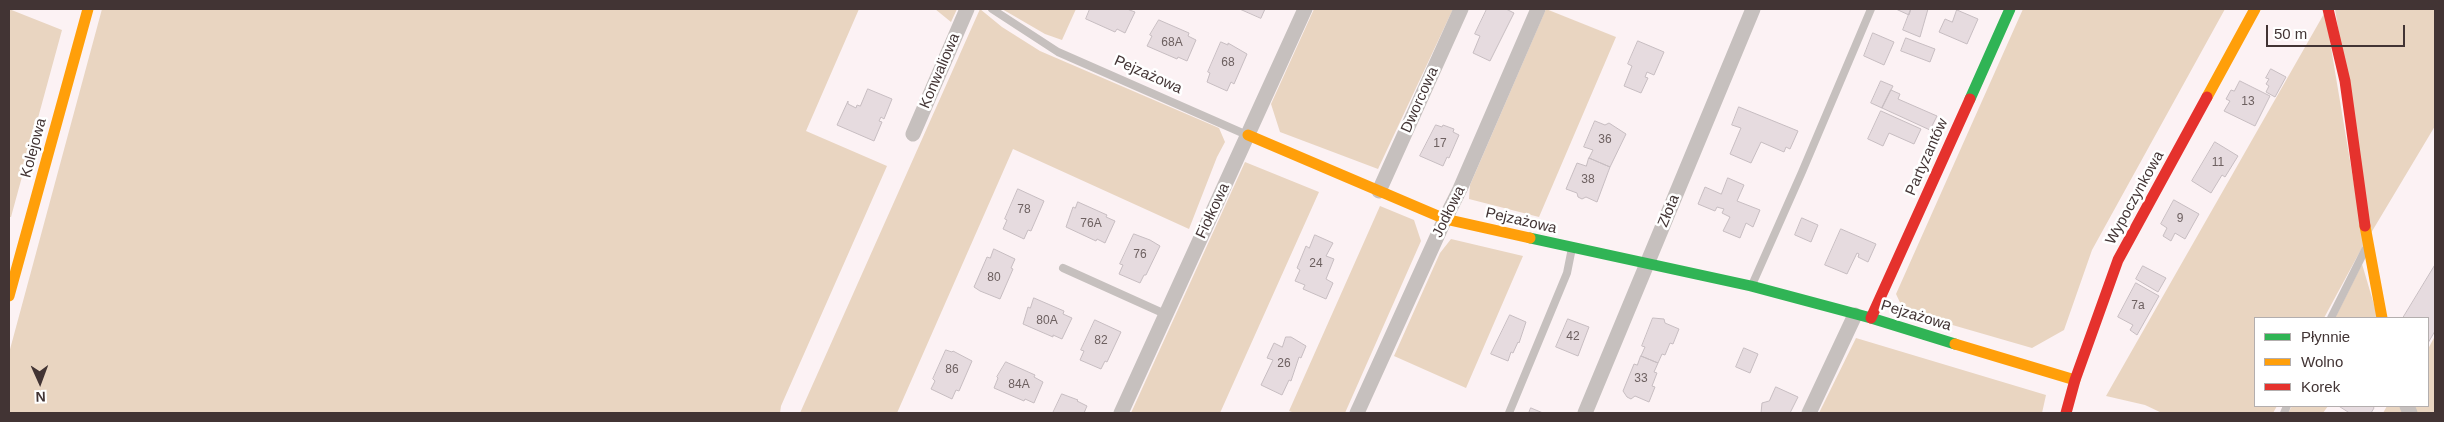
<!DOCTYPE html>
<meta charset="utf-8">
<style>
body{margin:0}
#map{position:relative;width:2444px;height:422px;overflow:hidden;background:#fcf2f4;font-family:Arial,sans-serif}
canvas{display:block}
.frame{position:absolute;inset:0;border:10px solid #423434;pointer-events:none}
.legend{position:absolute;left:2254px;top:317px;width:175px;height:90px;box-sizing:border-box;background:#fff;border:1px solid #b3aeae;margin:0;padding:6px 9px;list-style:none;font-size:15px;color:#423434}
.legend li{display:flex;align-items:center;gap:10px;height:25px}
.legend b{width:25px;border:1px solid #b3aeae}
.north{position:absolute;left:15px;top:357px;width:50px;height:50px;-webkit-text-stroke:4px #fff;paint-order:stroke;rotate:178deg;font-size:14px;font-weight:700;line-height:20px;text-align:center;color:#423434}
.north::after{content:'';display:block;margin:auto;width:18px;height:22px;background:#423434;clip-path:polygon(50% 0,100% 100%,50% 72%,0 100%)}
.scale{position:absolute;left:2266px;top:25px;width:139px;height:22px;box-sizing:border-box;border:2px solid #423434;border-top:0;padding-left:6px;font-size:15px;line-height:18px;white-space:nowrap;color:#423434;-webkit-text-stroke:4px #fff;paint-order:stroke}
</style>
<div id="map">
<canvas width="2444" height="422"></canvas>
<div class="frame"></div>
<ul class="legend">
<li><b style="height:6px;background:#30b455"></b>Płynnie</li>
<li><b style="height:6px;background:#ff9f0a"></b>Wolno</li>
<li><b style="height:6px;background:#e5322d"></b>Korek</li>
</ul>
<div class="north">N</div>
<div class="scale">50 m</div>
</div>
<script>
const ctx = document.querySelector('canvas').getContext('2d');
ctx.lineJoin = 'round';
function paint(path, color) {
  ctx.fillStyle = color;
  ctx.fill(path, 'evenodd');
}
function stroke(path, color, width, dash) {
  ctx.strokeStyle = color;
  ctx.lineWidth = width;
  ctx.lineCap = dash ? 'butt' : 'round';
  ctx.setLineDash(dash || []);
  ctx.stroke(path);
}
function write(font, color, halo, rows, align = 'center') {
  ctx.font = font + ' Arial,sans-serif';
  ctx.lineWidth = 5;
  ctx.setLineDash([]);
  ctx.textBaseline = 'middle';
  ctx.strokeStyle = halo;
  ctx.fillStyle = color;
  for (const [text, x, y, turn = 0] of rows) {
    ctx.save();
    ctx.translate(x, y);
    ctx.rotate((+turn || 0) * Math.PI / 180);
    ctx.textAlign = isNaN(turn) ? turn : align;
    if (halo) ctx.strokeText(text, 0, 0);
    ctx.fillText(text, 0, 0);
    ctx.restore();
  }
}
const green = new Path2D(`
 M9,9L62,30L11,217H9Z
 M102,9H859L806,131L887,166L781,406L780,413H9V353Z
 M935,9H957L951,22Z
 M980,9L1002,27L1040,51L1219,128L1225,142L1217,157L1189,229L1013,149L897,413H800Z
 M1002,9H1076L1062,40L1045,34Z
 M1314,9H1453L1378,169L1280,132L1271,104Z
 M1546,9L1616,37L1539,217L1469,199L1470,185Z
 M2023,9H2225L2092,250L2064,330L2032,348L1904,311L1896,294Z
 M2335,9H2435V126L2371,233Z
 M2325,12L2364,244L2324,318H2255V406H2277L2273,413H2162L2145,405L2106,396Z
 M1245,162L1319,192L1220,413H1131Z
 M1380,206L1414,220L1421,241L1345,413H1295L1289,411Z
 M1451,239L1523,256L1466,388L1394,356L1440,253Z
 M2362,264L2378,318H2335Z
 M2435,336V413H2416L2413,406H2428V349Z
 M1856,338L2046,395L2042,413H1819Z
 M2292,406H2328L2323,413H2288Z
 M2387,406H2402L2404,413H2383Z`);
const building = new Path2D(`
 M1090,9H1127L1135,12L1125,33L1117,29L1115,32L1086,19Z
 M1240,9H1268H1265L1261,18Z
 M1487,9H1506L1514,13L1490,61L1473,53L1480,36L1475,34Z
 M1899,9H1911L1909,15L1898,10Z
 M1911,9H1928L1920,37L1903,30Z
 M1957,10L1978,19L1967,44L1939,32L1945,19L1952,22Z
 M1159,20L1189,33L1188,36L1196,40L1187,61L1178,57L1177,59L1147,46L1152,36L1150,35Z
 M1873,33L1894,42L1884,65L1864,56Z
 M1906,38L1935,49L1930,62L1901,51Z
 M1638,41L1664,52L1654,75L1647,72L1645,77L1648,78L1641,93L1624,86L1632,66L1628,64Z
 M1221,42L1228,45V43L1247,54L1234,84L1231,82L1227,91L1207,82L1210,73L1208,72Z
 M2271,69L2286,77L2275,97L2266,92L2269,86L2266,84L2269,79L2266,78Z
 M1881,81L1893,86L1882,108L1871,103Z
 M2240,81L2270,96L2255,126L2224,111L2230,101L2226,99L2231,90L2234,91Z
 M868,89L892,99L884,119L881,117L879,121L882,122L874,141L837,125L848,101V104L856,108L857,105L860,106Z
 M1891,90L1900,94L1898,99L1937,116L1930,130L1882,108Z
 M1739,107L1798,131L1790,149L1786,147L1784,152L1761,142L1751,163L1730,154L1741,128L1732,125Z
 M1881,111L1921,129L1914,144L1889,133L1883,146L1868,139Z
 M1595,121L1605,125L1609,123L1626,134L1610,167L1589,158L1593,150L1584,147Z
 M1436,125L1442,127L1443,125L1454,129L1453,132L1459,135L1449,158L1447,157L1443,166L1420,156Z
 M2215,142L2238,156L2225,177L2222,175L2211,193L2192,181Z
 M1589,158L1610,167L1597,202L1586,197L1582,199L1578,197L1577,193L1566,189L1577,163L1586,166Z
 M1728,178L1744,185L1737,201L1760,210L1753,227L1746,223L1740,238L1723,231L1730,217L1722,213L1724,209L1717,207L1715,211L1698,204L1705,187L1721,194Z
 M1018,189L1044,201L1031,231L1028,230L1024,239L1003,229L1007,220L1005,219Z
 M2174,200L2199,214L2185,239L2175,233L2171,241L2163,236L2167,228L2161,224Z
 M1078,202L1107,215L1106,217L1115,221L1105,243L1097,239L1096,241L1066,227L1073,207L1075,208Z
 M1802,218L1818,225L1811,242L1795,235Z
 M1841,229L1876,244L1868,262L1858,257L1859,254L1857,253L1847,274L1825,265Z
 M1134,234L1150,240L1160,246L1146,275H1144L1140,283L1119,274L1123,265L1120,264Z
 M1315,235L1333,243L1326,256L1334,259L1326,279L1333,283L1326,299L1303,289L1305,285L1295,281L1300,270L1297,268L1306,246L1309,248Z
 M994,249L1015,259L1011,268L1013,269L1000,299L980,291L974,287L987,257L990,258Z
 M2435,265V331L2428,343V318H2403Z
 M2143,266L2166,278L2158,292L2136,279Z
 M2136,283L2159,296L2137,335L2130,330L2133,325L2118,317Z
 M1034,298L1064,311L1063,314L1072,318L1062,339L1053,335V337L1023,324L1028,307L1030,308Z
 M1510,315L1526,322L1519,343L1518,342L1513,353L1511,352L1508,361L1491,354Z
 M1653,318L1664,319L1665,323L1679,329L1673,344L1670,343L1665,355L1662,354L1658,363L1641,356L1645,347L1642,346Z
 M1568,319L1589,327L1578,356L1556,347Z
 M1095,320L1121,332L1107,362L1105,361L1101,369L1080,360L1084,351L1081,350Z
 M1286,337H1291L1306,346L1301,358L1299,357L1291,381L1289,380L1282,395L1261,385L1273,360L1267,358L1274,343L1282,347Z
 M1744,348L1758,354L1750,373L1736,367Z
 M946,350L952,352L953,351L972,361L959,391L956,390L952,399L931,389L935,381L933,379Z
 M1641,356L1658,363L1654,372L1657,373L1652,386L1655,387L1649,402L1635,396L1631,399L1627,397L1623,391L1634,364L1637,365Z
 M1006,362L1035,375L1034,377L1043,382L1034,403L1025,399L1024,401L994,388L998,378L997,377Z
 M1776,387L1798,397L1790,413H1761L1762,403L1769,401Z
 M1062,394L1078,400L1077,401L1087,406L1084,413H1053Z
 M2339,406H2373L2374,408L2371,413H2350Z
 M1531,408L1543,413H1529Z`);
const lane = new Path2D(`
 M992,9L1058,52L1247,135
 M1063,268L1165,314
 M1752,285L1802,172L1871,9
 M2331,318L2365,250
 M1509,413L1567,273L1572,248
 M2284,413L2287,406`);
const street = new Path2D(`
 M913,134L967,9
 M1379,191L1461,9
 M2407,406L2410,413
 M1121,413L1305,9
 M1357,413L1445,219L1460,189L1538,9
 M1585,413L1753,9
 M1809,413L1855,315`);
const fast = new Path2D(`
 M1970,99L2010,9
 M1530,238L1751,286L1871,318L1955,344`);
const slow = new Path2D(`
 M2207,97L2255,9
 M1248,135L1445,219L1530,238
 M2365,226L2382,318
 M9,296L88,9
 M1955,344L2075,380`);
const jam = new Path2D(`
 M2328,9L2345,81L2365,226
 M1871,318L1970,99
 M2066,413L2075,380L2118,260L2207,97`);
const numberNames = [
 ["68A",1172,43],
 ["68",1228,63],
 ["13",2248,102],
 ["36",1605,140],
 ["17",1440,144],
 ["11",2218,163],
 ["38",1588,180],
 ["78",1024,210],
 ["9",2180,219],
 ["76A",1091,224],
 ["76",1140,255],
 ["24",1316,264],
 ["80",994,278],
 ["7a",2138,306],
 ["80A",1047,321],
 ["42",1573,337],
 ["82",1101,341],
 ["26",1284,364],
 ["86",952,370],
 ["33",1641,379],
 ["84A",1019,385]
];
const streetNames = [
 ["Konwaliowa",940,71,-67],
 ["Pejzażowa",1148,75,24],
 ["Dworcowa",1420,100,-66],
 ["Kolejowa",34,148,-75],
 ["Partyzantów",1927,157,-66],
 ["Wypoczynkowa",2135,198,-61],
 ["Fiołkowa",1213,211,-65],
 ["Złota",1669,211,-68],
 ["Jodłowa",1449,212,-64],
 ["Pejzażowa",1521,221,13],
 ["Pejzażowa",1916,316,17]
];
paint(green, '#e9d5c1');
paint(building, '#e6dbdf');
stroke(building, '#c7bdc1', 1);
stroke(lane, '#c6c0be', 8);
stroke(street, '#c6c0be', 15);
stroke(fast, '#30b455', 11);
stroke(slow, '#ff9f0a', 11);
stroke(jam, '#e5322d', 11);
write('12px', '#6d6060', null, numberNames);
write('15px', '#423434', '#fff', streetNames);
</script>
